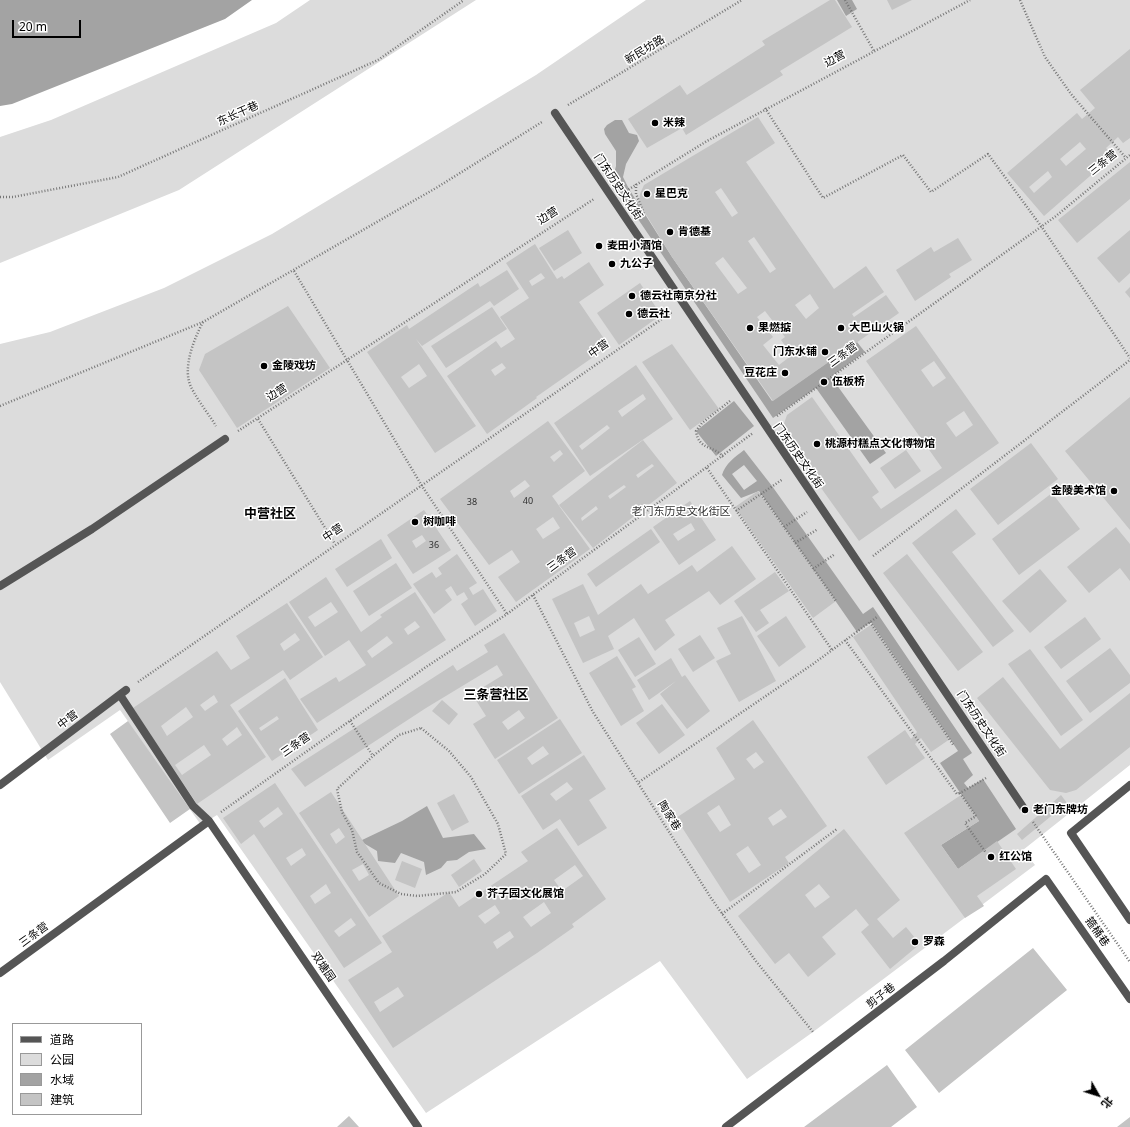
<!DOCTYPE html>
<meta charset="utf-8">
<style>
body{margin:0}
#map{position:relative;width:1130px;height:1127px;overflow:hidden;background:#fff;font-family:"Noto Sans","Noto Sans SC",sans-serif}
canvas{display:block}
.legend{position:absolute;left:12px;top:1023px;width:130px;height:92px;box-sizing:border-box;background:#fff;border:1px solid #999;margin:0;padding:5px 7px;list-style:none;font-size:12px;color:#000}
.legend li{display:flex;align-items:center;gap:8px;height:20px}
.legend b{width:20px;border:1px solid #999}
.north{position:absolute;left:1078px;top:1075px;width:40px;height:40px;-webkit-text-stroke:3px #fff;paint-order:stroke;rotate:129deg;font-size:11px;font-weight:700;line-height:16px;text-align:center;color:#000}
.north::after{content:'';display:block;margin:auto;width:14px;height:18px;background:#000;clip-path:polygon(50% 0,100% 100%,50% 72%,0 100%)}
.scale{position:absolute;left:12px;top:20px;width:69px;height:18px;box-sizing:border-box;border:2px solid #000;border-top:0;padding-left:5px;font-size:12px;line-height:14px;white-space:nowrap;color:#000;-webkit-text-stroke:3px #fff;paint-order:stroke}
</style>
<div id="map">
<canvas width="1130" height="1127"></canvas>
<ul class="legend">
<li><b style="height:5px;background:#555"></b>道路</li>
<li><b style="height:11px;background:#dcdcdc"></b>公园</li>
<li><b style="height:11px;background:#a3a3a3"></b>水域</li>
<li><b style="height:11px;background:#c4c4c4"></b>建筑</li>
</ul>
<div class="north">北</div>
<div class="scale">20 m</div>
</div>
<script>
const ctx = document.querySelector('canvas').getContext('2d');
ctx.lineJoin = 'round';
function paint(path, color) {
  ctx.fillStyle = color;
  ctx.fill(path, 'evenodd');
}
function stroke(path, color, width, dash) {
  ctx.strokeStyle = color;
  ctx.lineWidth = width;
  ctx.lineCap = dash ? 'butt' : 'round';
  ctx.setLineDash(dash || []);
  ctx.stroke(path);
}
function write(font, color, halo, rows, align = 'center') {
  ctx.font = font + ' "Noto Sans","Noto Sans SC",sans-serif';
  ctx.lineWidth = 3;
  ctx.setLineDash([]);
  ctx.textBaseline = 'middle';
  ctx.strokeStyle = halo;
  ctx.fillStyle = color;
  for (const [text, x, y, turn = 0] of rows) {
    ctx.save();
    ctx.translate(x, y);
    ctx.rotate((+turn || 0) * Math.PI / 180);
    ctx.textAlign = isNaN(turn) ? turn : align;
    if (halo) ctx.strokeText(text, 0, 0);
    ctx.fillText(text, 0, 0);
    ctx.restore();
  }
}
const green = new Path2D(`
 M310,0H476L179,190L0,263V137L51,120L276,23Z
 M646,0H1130V765L1023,850L1035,865L813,1032L747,1079L660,961L426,1113L217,815L201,825L120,710L48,760L0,682V344L50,332L164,288L272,234L536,75Z`);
const water = new Path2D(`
 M0,0H252L225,19L12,104L0,106Z
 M837,0H852L857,9L846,16Z
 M615,120H622L629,133L637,135L639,141L626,164L623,177L629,189L672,257L772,401L857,342L865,352L831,377L886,453L870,464L816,388L773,418L621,194L613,178L616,166V151L605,134L604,129L607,125Z
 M734,401L754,426L716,456L696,431Z
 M744,450L772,486L863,614L873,607L972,753L963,759L973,775L964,783L968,788L983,779L1016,829L958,869L941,845L979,821L940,763L958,751L871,622L857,632L759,491L741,498L722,475C725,464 735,457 744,450ZM744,465L757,481L744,490L732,474Z
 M427,806L443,838L474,834L486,849L469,852L457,860L447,861L441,868L426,875L424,862L401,853L395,863L378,861L377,851L360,841L402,821Z`);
const building = new Path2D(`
 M830,0H835L852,27L780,71L783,75L686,135L682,128L647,148L628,119L680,85L687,95L765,45L762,41Z
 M887,0H912L892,10Z
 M1130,49V138L1123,143L1118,137L1106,148L1113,156L1044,216L1007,173L1077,113L1082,119L1095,108L1080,90ZM1080,142L1086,149L1066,166L1060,159ZM1048,171L1052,177L1034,193L1029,187Z
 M758,117L775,143L746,162L834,289L866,266L884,292L852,314L854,317L886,295L899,313L773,401L672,257L639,203L640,194L644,185ZM721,188L738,213L732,217L715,192ZM754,237L776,269L770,273L748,241ZM723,257L747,288L738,294L715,263ZM810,294L819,308L806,319L795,305ZM765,311L785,337L781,340L792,355L779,365L763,345L773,337L757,317Z
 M1130,162V199L1077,243L1058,220Z
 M568,230L582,253L554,271L539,248Z
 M1130,230V273L1119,283L1097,258Z
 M958,238L972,260L949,274L951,277L915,301L896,270L931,247L934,252Z
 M535,244L557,279L562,276L564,279L589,262L604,285L579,302L609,346L536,397L537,398L487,434L447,376L496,341L501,348L515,339L500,317L529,298L506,263ZM541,273L545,278L532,286L529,281ZM502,363L506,368L495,376L491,370Z
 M507,270L519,289L494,306L490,301L422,346L416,339L476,426L435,453L367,352L407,325L409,329L478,283L480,287ZM419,364L427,376L409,388L401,377Z
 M640,283L661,315L619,345L597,313Z
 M1130,287V298L1125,292Z
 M288,306L330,368L237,428L199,370L205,354Z
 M492,307L507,329L446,368L431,346Z
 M916,326L999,443L859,541L781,432L787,415L812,397L879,492L872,497L881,509L942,468L866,361ZM934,361L946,378L933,387L921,370ZM964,411L973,425L956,437L946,423Z
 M672,344L719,409L690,430L642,362Z
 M636,365L673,419L590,476L554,423ZM643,394L646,399L622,417L618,411ZM607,425L610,428L582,450L579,446Z
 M1130,397V530L1065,451Z
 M548,421L585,471L552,496L590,549L516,602L498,577L520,562L512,550L489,565L440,499ZM560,450L563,454L554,462L550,457ZM525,480L530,486L514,498L510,491ZM553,517L560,528L543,539L536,529Z
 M643,440L677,483L593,548L559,505ZM652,464L654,466L638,478L636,475ZM624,485L626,487L610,499L608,496ZM596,506L598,509L582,521L581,518Z
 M1031,443L1058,479L998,525L970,489Z
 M906,450L921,471L895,489L880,468Z
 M758,491L836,601L813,618L735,507Z
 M1052,493L1080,529L1019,575L992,539Z
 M690,501L716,540L679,565L653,527ZM691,523L695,530L678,541L673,534Z
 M956,509L976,534L952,552L1014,631L993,647L912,543Z
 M424,510L451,550L413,574L387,535ZM422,535L426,541L416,548L412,541Z
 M1116,527L1130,544V581L1120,568L1089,593L1067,567Z
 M651,529L660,542L596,587L587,574Z
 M381,539L392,558L347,587L335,569Z
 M732,546L756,579L720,605L709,591L665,620L675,635L655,651L634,618L608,636L614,649L583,663L552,599L583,584L598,615L641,584L648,594L692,565L697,572ZM589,616L595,630L580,637L574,623Z
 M457,554L477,583L469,588L473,595L483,589L497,611L475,626L461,604L468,599L464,592L457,596L451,586L445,590L452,600L434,614L413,584L432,572L436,578L442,574L438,568Z
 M907,554L983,652L958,671L883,573Z
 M396,563L412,588L369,616L353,591Z
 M1040,569L1067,601L1030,633L1002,601Z
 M775,572L789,591L760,610L769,623L756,632L734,601Z
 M326,577L361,632L382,617L380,615L415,592L446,640L317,723L300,699L336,677L339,682L366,665L349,640L325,656L289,602ZM331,602L338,612L315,627L308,617ZM415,621L420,627L408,635L404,629ZM387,636L393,643L372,658L367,651Z
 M287,603L323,657L290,680L283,670L230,705L266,757L197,804L133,708L217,651L231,670L250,658L236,636ZM295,633L300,640L284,651L280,644ZM214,695L218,702L205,711L200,705ZM186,707L193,717L167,736L161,726ZM237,727L242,735L227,746L222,739ZM204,745L211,755L182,775L175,765Z
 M742,616L776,681L739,702L716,661L731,654L717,628Z
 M786,616L806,647L779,667L757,636Z
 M1085,617L1101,639L1061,669L1044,647Z
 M872,624L950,739L931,752L921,738L915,744L925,758L886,785L867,757L905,730L911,739L917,732L853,637Z
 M504,633L558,718L495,759L473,724L486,716L472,694L503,675L497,665L426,708L305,787L291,769L453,665L457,671L488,652L484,645ZM519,710L525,718L508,730L502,722Z
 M700,635L715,658L693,672L678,649Z
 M639,637L656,664L635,677L618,650Z
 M1110,648L1130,675V683L1090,713L1066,681Z
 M1030,649L1083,720L1061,736L1008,664Z
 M617,656L636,687L632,689L644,711L621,726L589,673Z
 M671,658L682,677L685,675L710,711L687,729L660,694L676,681L649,700L637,680Z
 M1003,677L1060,749L1130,693V747L1076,790L1066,793L1050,790L977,698Z
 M285,678L318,730L272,761L238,711ZM277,716L279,719L261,731L259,728Z
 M442,700L458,714L449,725L432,711Z
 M662,704L685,735L659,754L636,723Z
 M560,719L582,753L519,794L497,760ZM543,746L549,754L532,765L527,758Z
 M753,720L827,826L785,857L789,863L730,902L676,818L735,779L716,748ZM756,752L764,762L754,769L746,759ZM719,805L731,825L720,832L707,813ZM781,809L787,817L773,826L768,818ZM748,846L761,865L749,873L736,854Z
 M128,721L190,809L170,823L110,734Z
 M584,755L606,789L589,800L607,828L578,846L560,819L543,830L521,796ZM567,782L573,789L556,801L550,794Z
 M275,783L382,943L344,968L254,834L241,844L223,818ZM278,807L283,814L264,828L259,821ZM302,848L306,855L291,866L286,858ZM326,884L331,893L315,904L310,896ZM351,918L356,925L339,937L334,931Z
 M331,792L399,896L369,917L299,813ZM339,828L345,837L336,844L330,834ZM363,864L369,875L359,881L352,870Z
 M454,794L469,822L452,831L437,803Z
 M961,795L979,821L941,845L958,869L997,841L1016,869L977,896L984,906L965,918L904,833Z
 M1061,795L1067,803L1022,840L1017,834Z
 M557,828L606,899L572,924L574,927L537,953L393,1048L348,980L392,952L382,936L449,892L459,907L528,861L521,852ZM575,865L583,876L562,891L554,880ZM544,902L551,913L531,927L523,917ZM495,905L500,913L485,924L478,916ZM510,931L514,937L497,949L493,942ZM398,987L404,996L380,1012L374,1002Z
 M844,829L900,900L877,919L893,938L906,927L920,944L890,969L861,932L869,925L856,909L822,937L836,954L808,977L789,953L775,964L738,916ZM819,884L830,897L815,908L805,895Z
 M474,859L482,871L459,887L451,875Z
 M402,861L422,869L415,888L395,880Z
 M1033,948L1067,990L939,1093L905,1050Z
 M887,1065L917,1107L891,1127H804Z
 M349,1116L359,1127H337Z
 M1130,1117V1127H1117Z`);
const path = new Path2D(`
 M845,0L874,51
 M1020,0L1045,57L1071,94L1126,158
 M568,105L742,0
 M765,108L823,198L903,155L931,192L988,154L1041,226L1130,358
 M636,184V194L644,213
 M626,191L707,141L970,0
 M0,197H13L118,177L378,60L464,0
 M294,271L422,486L507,614
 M203,322C194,339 182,368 191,387C198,401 208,413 216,426
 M0,406L203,322L436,188L542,122
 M777,416L1056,216L1130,155
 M258,419L335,544
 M238,431L594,199
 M723,457C714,445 699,451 696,431L702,423L730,401
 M707,468L832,650
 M761,494L836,601
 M736,511L783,479
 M784,527L807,512
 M795,543L818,529
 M873,556L1130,360
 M813,569L835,554
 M533,595L593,712L711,898L755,960L813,1032
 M870,622L954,746
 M845,640L957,794L960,793
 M138,682L672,312
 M350,721L373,756
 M421,728L449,751L471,777L498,824L506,854L485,874L456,892L417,896L401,894L379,883L357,852L352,830L342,812L337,789L373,756L399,735Z
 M986,778L960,793L976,816L965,823L986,853
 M639,782L813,664L877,617
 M221,812L426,667L507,614L753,433
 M1033,822L1130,962
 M722,914L837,829`);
const pedestrian = new Path2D(`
 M555,113L1025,810`);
const minor = new Path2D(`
 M0,586L92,529L225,439
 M120,695L193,806L209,821L418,1127
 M0,785L126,690
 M1130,785L1071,833L1130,920
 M0,973L209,821
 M726,1127L944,961L1046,879L1130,999`);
const markers = [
 [655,123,4,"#000"],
 [647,194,4,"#000"],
 [670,232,4,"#000"],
 [599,246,4,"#000"],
 [612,264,4,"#000"],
 [632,296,4,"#000"],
 [629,314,4,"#000"],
 [750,328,4,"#000"],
 [841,328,4,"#000"],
 [825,352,4,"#000"],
 [264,366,4,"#000"],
 [785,373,4,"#000"],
 [824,382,4,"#000"],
 [817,444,4,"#000"],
 [1114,491,4,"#000"],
 [415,522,4,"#000"],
 [1025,810,4,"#000"],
 [991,857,4,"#000"],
 [479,894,4,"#000"],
 [915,942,4,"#000"]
];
const numberNames = [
 ["40",528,501],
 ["38",472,502],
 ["36",434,545]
];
const streetNames = [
 ["新民坊路",645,50,-31],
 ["边营",835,59,-28],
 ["东长干巷",238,114,-24],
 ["三条营",1103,163,-39],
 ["门东历史文化街",618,187,56],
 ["边营",548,216,-33],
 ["中营",599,349,-35],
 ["三条营",843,355,-36],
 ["边营",277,393,-33],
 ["门东历史文化街",798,456,55],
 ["中营",333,533,-34],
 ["三条营",562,560,-36],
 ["中营",68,720,-37],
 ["门东历史文化街",981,724,56],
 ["三条营",296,745,-35],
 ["陶家巷",669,816,58],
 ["箍桶巷",1097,932,55],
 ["三条营",34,935,-36],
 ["双塘园",323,967,56],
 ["剪子巷",881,996,-38]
];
const poiNames = [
 ["米辣",663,123],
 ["星巴克",655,194],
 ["肯德基",678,232],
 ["麦田小酒馆",607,246],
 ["九公子",620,264],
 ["德云社南京分社",640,296],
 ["德云社",637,314],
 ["果燃掂",758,328],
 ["大巴山火锅",849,328],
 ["门东水铺",817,352,"right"],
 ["金陵戏坊",272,366],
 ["豆花庄",777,373,"right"],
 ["伍板桥",832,382],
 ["桃源村糕点文化博物馆",825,444],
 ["金陵美术馆",1106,491,"right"],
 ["树咖啡",423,522],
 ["老门东牌坊",1033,810],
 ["红公馆",999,857],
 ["芥子园文化展馆",487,894],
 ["罗森",923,942]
];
const parkNames = [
 ["老门东历史文化街区",681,512]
];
const quarterNames = [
 ["中营社区",270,514],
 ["三条营社区",496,695]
];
paint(green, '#dcdcdc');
paint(water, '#a3a3a3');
paint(building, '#c4c4c4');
stroke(path, '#777', 2.5, [1, 2]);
stroke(pedestrian, '#555', 8);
stroke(minor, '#555', 8);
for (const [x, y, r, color] of markers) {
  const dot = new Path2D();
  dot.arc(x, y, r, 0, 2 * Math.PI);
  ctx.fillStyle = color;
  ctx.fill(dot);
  stroke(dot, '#fff', 1.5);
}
write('9px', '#313131', null, numberNames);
write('11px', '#000', '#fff', streetNames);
write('bold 11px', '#000', '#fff', poiNames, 'left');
write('11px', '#333', '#fff', parkNames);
write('bold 13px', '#000', '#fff', quarterNames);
</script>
